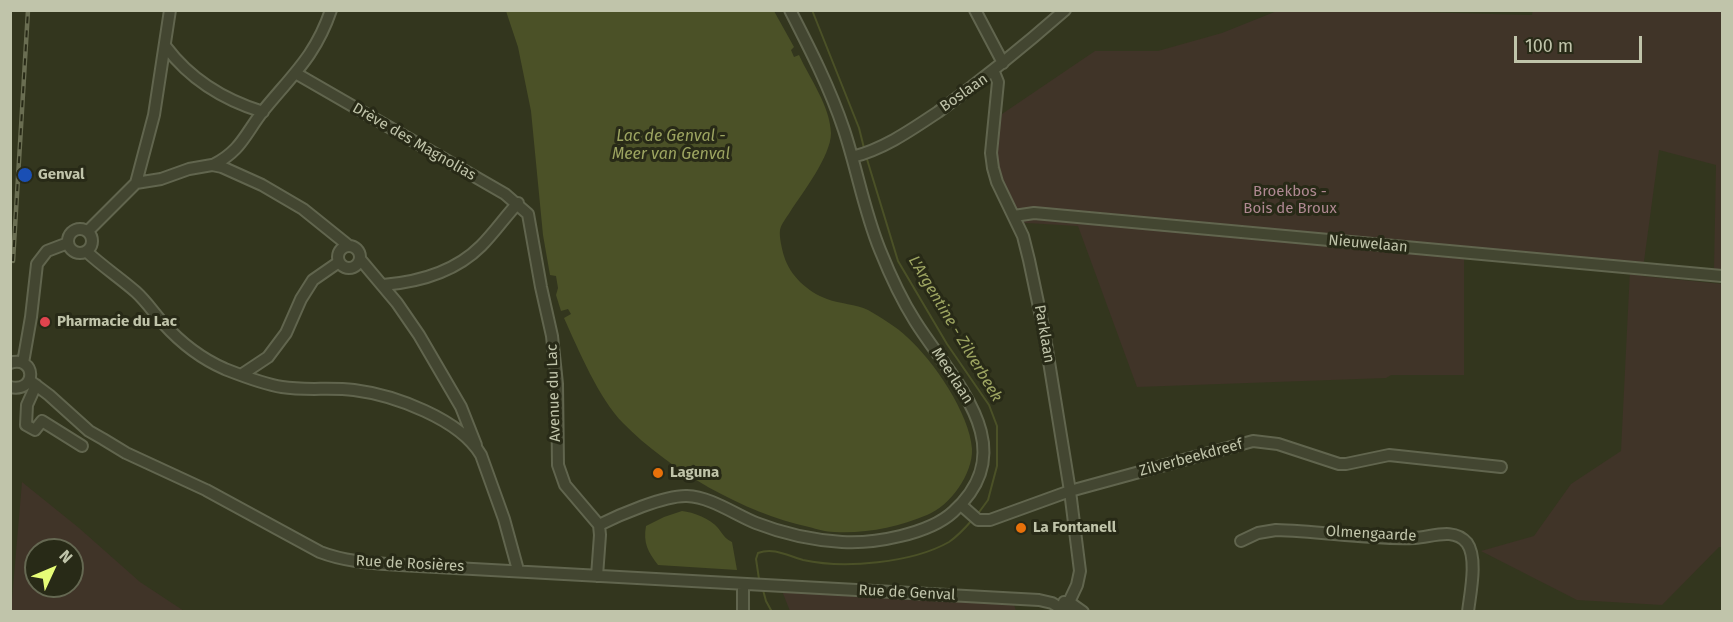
<!DOCTYPE html>
<meta charset="utf-8">
<style>
body{margin:0}
#map{position:relative;width:1733px;height:622px;overflow:hidden;background:#33361e;font-family:"Fira Sans",sans-serif}
canvas{display:block}
.frame{position:absolute;inset:0;border:12px solid #c0c4aa;pointer-events:none}
.north{position:absolute;left:24px;top:538px;width:60px;height:60px;box-sizing:border-box;background:#282a17;border:2px solid #656852;border-radius:50%;rotate:46deg;font-size:16px;font-weight:700;line-height:24px;text-align:center;color:#c0c4aa}
.north::after{content:'';display:block;margin:auto;width:21px;height:27px;background:#e6fc77;clip-path:polygon(50% 0,100% 100%,50% 72%,0 100%)}
.scale{position:absolute;left:1514px;top:36px;width:128px;height:27px;box-sizing:border-box;border:3px solid #c0c4aa;border-top:0;padding-left:8px;font-size:18px;line-height:21px;white-space:nowrap;color:#c0c4aa;-webkit-text-stroke:4px #282a17;paint-order:stroke}
</style>
<div id="map">
<canvas width="1733" height="622"></canvas>
<div class="frame"></div>
<div class="north">N</div>
<div class="scale">100 m</div>
</div>
<script>
const ctx = document.querySelector('canvas').getContext('2d');
ctx.lineJoin = 'round';
function paint(path, color) {
  ctx.fillStyle = color;
  ctx.fill(path, 'evenodd');
}
function stroke(path, color, width, dash) {
  ctx.strokeStyle = color;
  ctx.lineWidth = width;
  ctx.lineCap = dash ? 'butt' : 'round';
  ctx.setLineDash(dash || []);
  ctx.stroke(path);
}
function write(font, color, halo, rows, align = 'center') {
  ctx.font = font + ' "Fira Sans",sans-serif';
  ctx.lineWidth = 6;
  ctx.setLineDash([]);
  ctx.textBaseline = 'middle';
  ctx.strokeStyle = halo;
  ctx.fillStyle = color;
  for (const [text, x, y, turn = 0] of rows) {
    ctx.save();
    ctx.translate(x, y);
    ctx.rotate((+turn || 0) * Math.PI / 180);
    ctx.textAlign = isNaN(turn) ? turn : align;
    if (halo) ctx.strokeText(text, 0, 0);
    ctx.fillText(text, 0, 0);
    ctx.restore();
  }
}
const green = new Path2D(`
 M1533,10L1722,11V272L1714,271L1716,165L1659,150L1642,276L1722,284V547H1719L1662,605L1577,600L1481,551L1534,536L1571,484L1621,451L1630,270L1464,255V375H1391L1386,378L1137,387L1078,226L1009,222L994,151L1002,114L1095,51H1158L1222,33L1277,11H1373L1532,15Z
 M22,482L79,528L140,582L184,611H11ZM36,550H72V586H36Z
 M782,591L1011,595L1016,611H790Z`);
const water = new Path2D(`
 M506,11H774L794,47L791,50L794,57L799,55C810,79 830,106 831,133C831,156 803,192 790,212C787,217 781,224 780,230C779,237 782,249 784,256C790,276 808,292 827,299C840,304 856,304 868,310C880,317 897,327 907,337C933,360 970,414 972,449C973,474 950,506 927,515C898,527 865,534 834,532C826,532 817,529 809,527C744,513 669,470 623,423C599,399 578,349 564,318L571,314L568,309L561,311L556,295L558,288L556,276L550,275L543,235L531,111L518,47Z
 M682,511C693,512 711,519 718,528C723,534 724,538 732,542L737,570L658,565C648,552 643,543 646,526L664,517Z`);
const stream = new Path2D(`
 M812,10L859,128L864,148
 M866,156L898,261L947,344L989,405L997,426V466L988,500L977,515
 M759,579L756,559L758,553C774,547 788,556 803,560C844,569 912,563 949,542C958,536 966,527 973,519
 M763,590L766,601L772,612`);
const minor = new Path2D(`
 M975,10L1003,63
 M166,47C190,79 224,100 263,112
 M994,72L998,82L991,153L993,168L997,182L1023,236L1029,260L1044,331L1070,491L1080,571L1077,585L1069,602
 M297,74L505,194L528,214L541,287L552,336L557,384L558,465L565,485L599,525L600,535L597,576
 M852,157C884,149 911,130 938,112C982,80 1024,46 1065,10
 M213,165C241,151 245,134 263,111C292,75 315,57 331,10
 M136,183L161,179L189,169L212,165L222,167L262,185L303,209L349,246
 M1014,216L1034,213L1722,276
 M68 241a12 12 0 1 1 24 0a12 12 0 1 1-24 0Z
 M88,231L136,183L154,115L170,10
 M338 257a11 11 0 1 1 22 0a11 11 0 1 1-22 0Z
 M87,252C102,266 120,278 136,292C146,301 154,313 163,323C180,342 202,359 225,369C243,376 263,384 282,387C306,391 330,387 354,390C394,395 460,419 481,455L504,519L518,570
 M360,259L397,303L419,335L461,407L476,445
 M383,285C419,282 455,272 481,246C494,233 505,217 518,203
 M10,363C36,355 38,393 10,387
 M23,363L31,317L37,264L47,251L68,243
 M241,375L268,357L286,333L301,299L313,280L339,262
 M29,380L49,395L89,431L103,439L126,453L206,490L320,552C346,562 372,563 400,565L1039,600L1052,603L1067,612
 M36,385L27,405L26,425L35,430L42,421L82,446
 M961,505L978,520H990L1070,491L1253,441L1278,444L1339,464H1346L1389,455L1501,467
 M599,525C619,515 665,495 687,496C711,497 734,514 756,523C784,534 812,540 842,542C874,544 929,534 953,512C1025,447 952,380 915,321C901,299 890,275 880,250C864,211 857,169 844,130C830,88 810,49 790,10
 M1241,541L1258,533L1276,530C1322,531 1369,540 1415,538C1432,537 1454,527 1467,543C1478,558 1470,594 1468,612
 M1064,602H1069L1083,612
 M743,612V584`);
const rail = new Path2D(`
 M13,261L28,10`);
const markers = [
 [25,175,8,"#1a4fb4"],
 [45,322,6,"#e0444e"],
 [658,473,6,"#e8710a"],
 [1021,528,6,"#e8710a"]
];
const streetNames = [
 ["Boslaan",964,93,-35],
 ["Drève des Magnolias",414,142,30],
 ["Nieuwelaan",1368,244,5],
 ["Parklaan",1044,334,80],
 ["Meerlaan",952,376,57],
 ["Avenue du Lac",554,393,-92],
 ["Zilverbeekdreef",1191,458,-15],
 ["Olmengaarde",1371,534,3],
 ["Rue de Rosières",410,564,3],
 ["Rue de Genval",907,593,3]
];
const poiNames = [
 ["Genval",38,175],
 ["Pharmacie du Lac",57,322],
 ["Laguna",670,473],
 ["La Fontanell",1033,528]
];
const parkNames = [
 ["Broekbos -",1290,192],
 ["Bois de Broux",1290,209]
];
const waterNames = [
 ["Lac de Genval -",671,137],
 ["Meer van Genval",671,155],
 ["L'Argentine - Zilverbeek",955,329,59]
];
paint(green, '#403428');
paint(water, '#4b5127');
stroke(stream, '#4b5127', 2);
stroke(minor, '#61654e', 14);
stroke(minor, '#434631', 10);
stroke(rail, '#6a6e52', 4.5);
stroke(rail, '#282a17', 2, [7]);
for (const [x, y, r, color] of markers) {
  const dot = new Path2D();
  dot.arc(x, y, r, 0, 2 * Math.PI);
  ctx.fillStyle = color;
  ctx.fill(dot);
  stroke(dot, '#282a17', 2);
}
write('15px', '#c0c4aa', '#282a17', streetNames);
write('bold 15px', '#c0c4aa', '#282a17', poiNames, 'left');
write('15px', '#af8992', '#282a17', parkNames);
write('italic 16px', '#9da561', '#282a17', waterNames);
</script>
